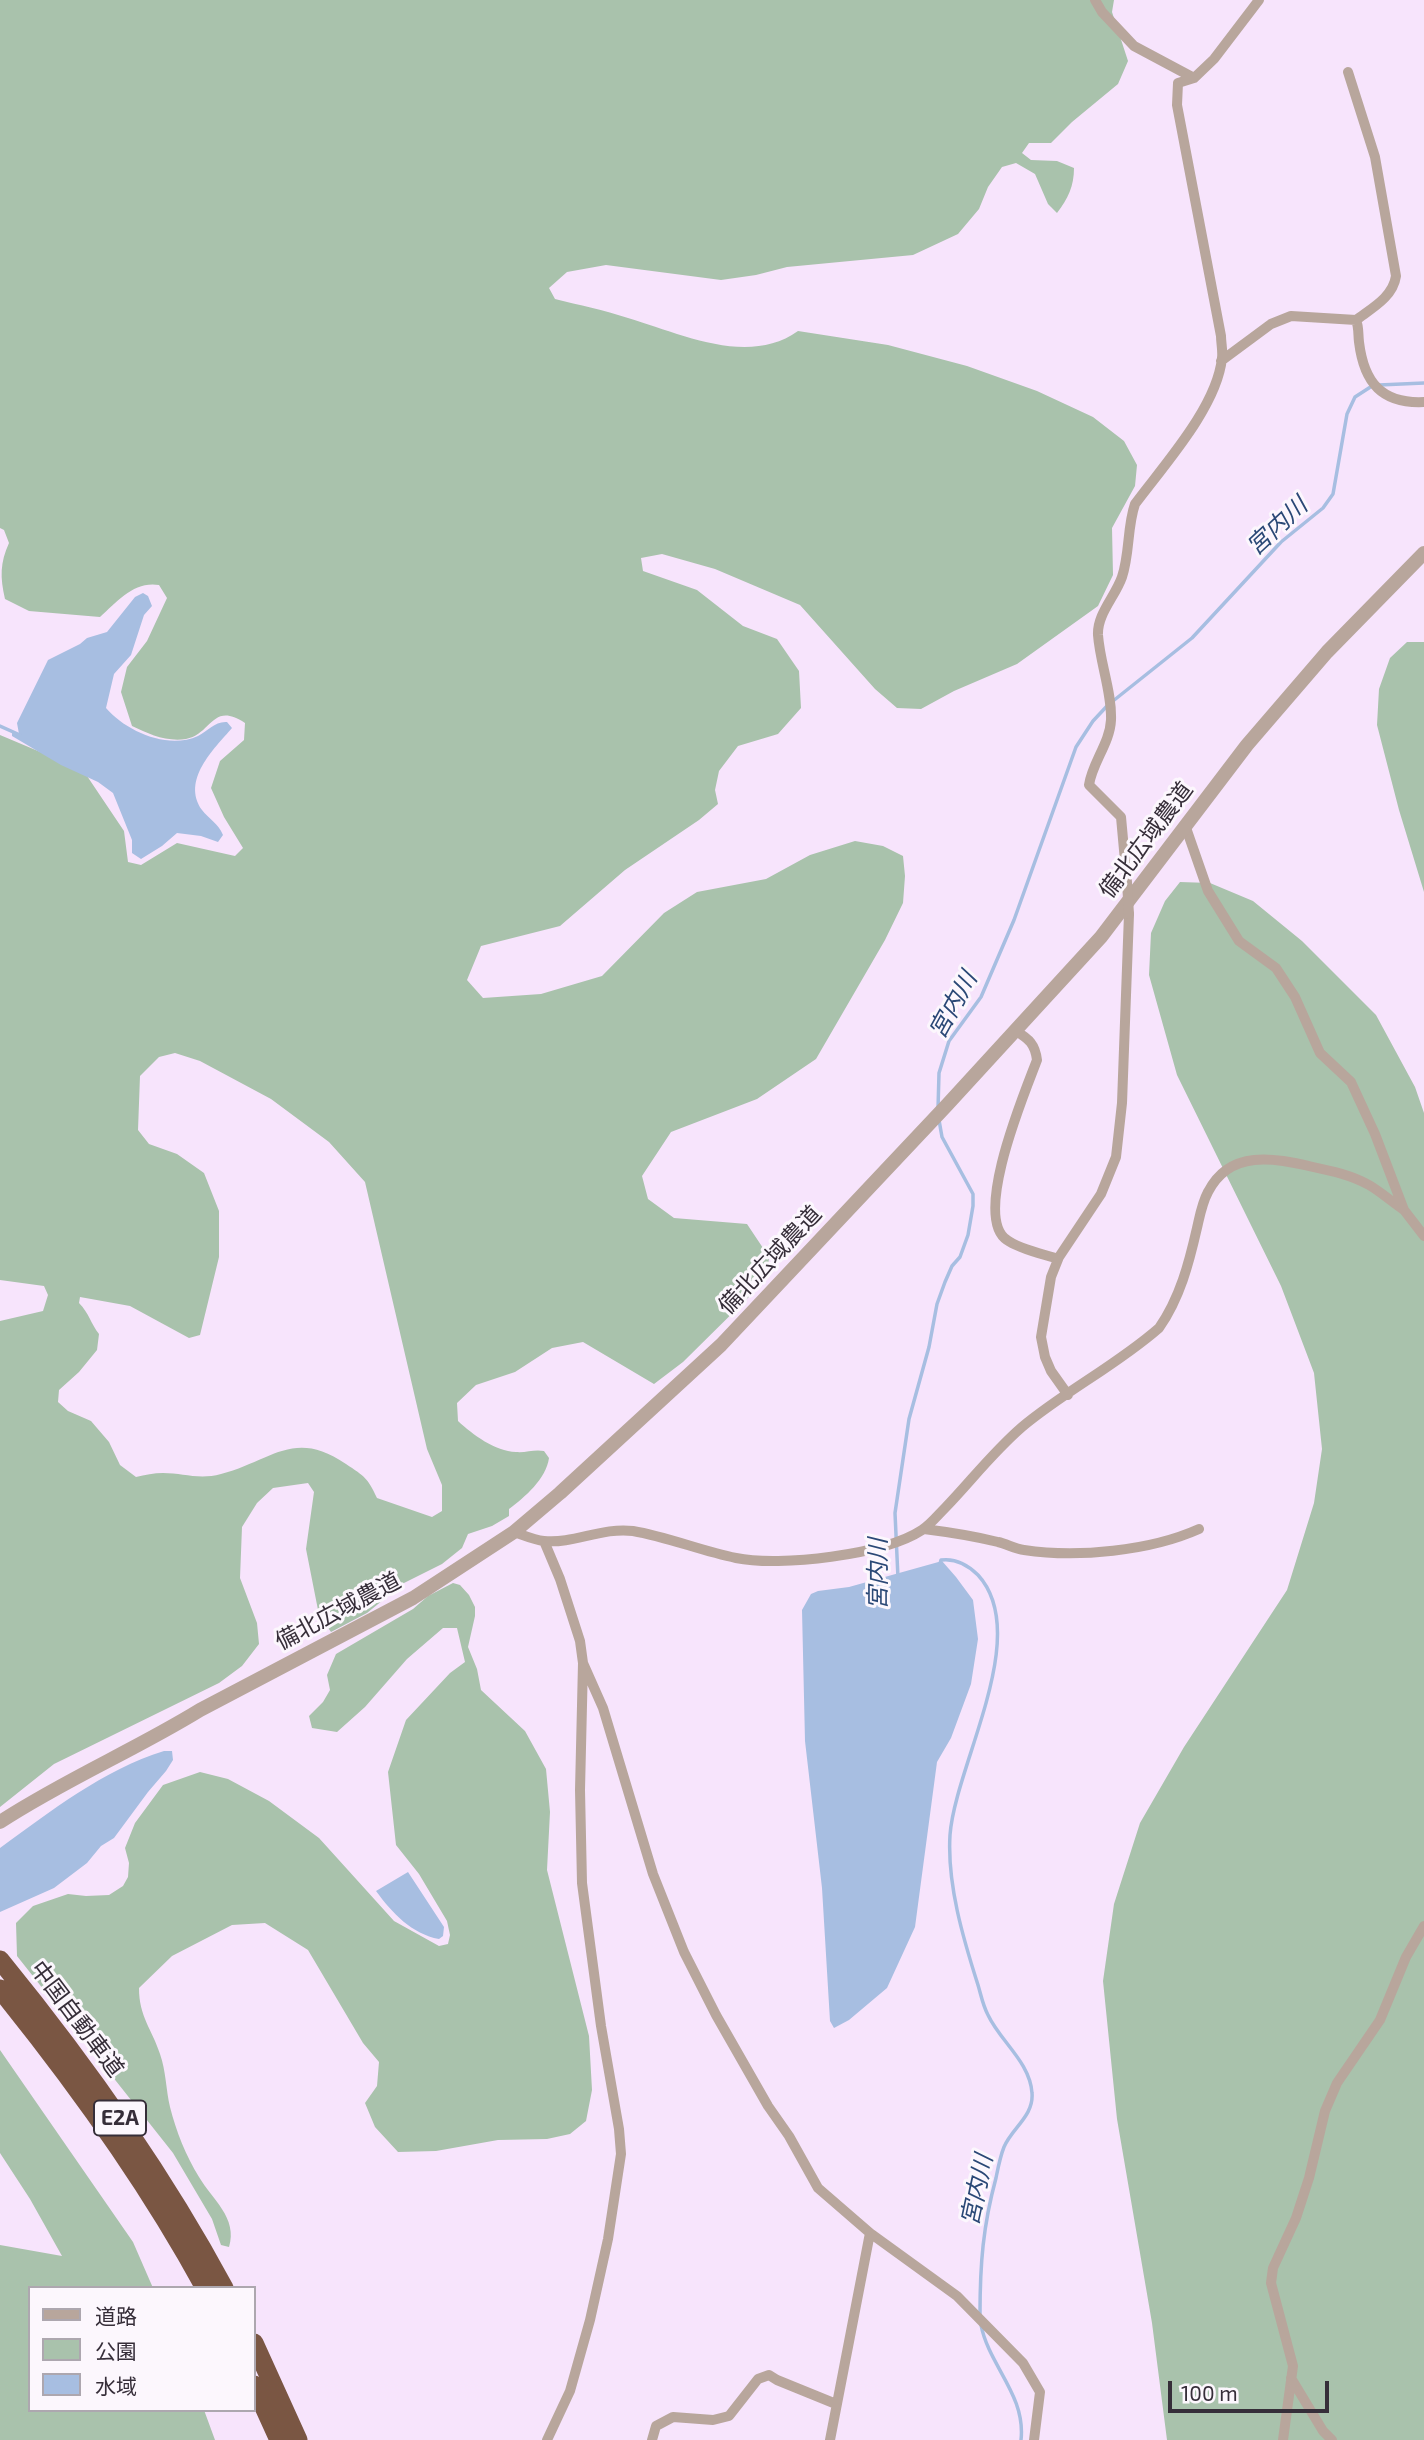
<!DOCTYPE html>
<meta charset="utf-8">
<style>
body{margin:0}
#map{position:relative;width:1424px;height:2440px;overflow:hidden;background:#f7e4fc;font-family:"Exo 2","Noto Sans JP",sans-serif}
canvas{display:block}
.legend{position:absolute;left:28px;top:2286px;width:228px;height:126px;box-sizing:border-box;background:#fcf7fd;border:2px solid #ada7af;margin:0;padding:9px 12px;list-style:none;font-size:21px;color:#362e39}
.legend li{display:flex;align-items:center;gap:14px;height:35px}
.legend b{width:35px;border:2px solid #ada7af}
.scale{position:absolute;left:1168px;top:2381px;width:161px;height:32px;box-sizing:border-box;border:4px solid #362e39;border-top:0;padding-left:9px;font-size:21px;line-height:24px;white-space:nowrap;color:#362e39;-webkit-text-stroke:5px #fcf7fd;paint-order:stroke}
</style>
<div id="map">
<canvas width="1424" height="2440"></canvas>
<ul class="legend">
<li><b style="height:9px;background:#b8a69c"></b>道路</li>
<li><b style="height:19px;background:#a9c2ac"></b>公園</li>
<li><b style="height:19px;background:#a7bee1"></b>水域</li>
</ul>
<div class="scale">100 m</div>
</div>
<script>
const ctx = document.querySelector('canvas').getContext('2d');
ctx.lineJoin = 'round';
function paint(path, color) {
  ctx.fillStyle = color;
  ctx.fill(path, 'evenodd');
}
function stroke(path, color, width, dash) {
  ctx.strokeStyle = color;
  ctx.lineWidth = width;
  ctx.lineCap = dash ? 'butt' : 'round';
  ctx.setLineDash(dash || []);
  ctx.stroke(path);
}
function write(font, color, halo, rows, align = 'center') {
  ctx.font = font + ' "Exo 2","Noto Sans JP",sans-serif';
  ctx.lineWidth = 6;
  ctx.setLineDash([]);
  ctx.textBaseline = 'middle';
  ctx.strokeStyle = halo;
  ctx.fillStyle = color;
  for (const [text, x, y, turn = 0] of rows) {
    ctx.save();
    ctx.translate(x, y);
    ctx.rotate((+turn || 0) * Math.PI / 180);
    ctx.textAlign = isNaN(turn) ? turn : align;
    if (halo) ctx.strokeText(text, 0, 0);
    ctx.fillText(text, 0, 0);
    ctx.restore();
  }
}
const green = new Path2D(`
 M0,0H1114L1112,12L1128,61L1118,84L1072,122L1051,143H1029L1022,153L1031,160L1057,161L1074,168C1074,186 1068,199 1057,213L1048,204L1035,174L1016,163L1002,167L988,187L979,209L958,234L913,255L787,267L756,275L721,280L606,265L567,272L549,288L555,299C579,305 604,310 628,318C679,333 748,367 798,331L888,345L967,366L1037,391L1093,417L1124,441L1137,465L1135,486L1112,528L1113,575L1098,606L1017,664L954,691L921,709L897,708L875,689L800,605L715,569L662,554L641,558L643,571L697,590L743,626L777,639L799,671L801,708L778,734L738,746L719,771L715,790L718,804L699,820L625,870L560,926L481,946L467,980L483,998L541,994L602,976L664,913L697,892L766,879L810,855L855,841L883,846L903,856L905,876L903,903L885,940L816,1059L757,1099L671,1132L642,1176L648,1199L674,1218L747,1224L769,1257L767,1279L683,1362L654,1384L583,1342L552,1348L515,1372L476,1385L457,1403L458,1421C473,1435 495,1451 516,1452C526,1453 534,1449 544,1451L549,1458C546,1479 525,1497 509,1509V1516L492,1526L468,1534L462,1548L442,1564L404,1583L367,1613L331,1632L319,1615L306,1549L314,1492L308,1483L273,1488L257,1503L242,1527L240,1578L257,1623L259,1644L242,1666L219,1683L54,1764L0,1807V1321L43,1311L48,1295L44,1286L0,1280V735L83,770L124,831L128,862L141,865L177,843L235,856L243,848L224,817L211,788L220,761L244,740L245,723C212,701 212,734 186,739C166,742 149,734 132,726L121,692L127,667L147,641L167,598L159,585C134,581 118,601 100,617L29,611L5,599C0,577 0,563 9,543L4,530L0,528ZM175,1053L200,1061L271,1099L329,1142L365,1182L427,1449L442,1485V1511L432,1517L377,1498C368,1478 364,1476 346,1464C294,1428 271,1461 221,1474C199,1480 183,1473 163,1473C154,1473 145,1475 136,1477L120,1465L109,1442L91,1421L68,1411L58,1402L59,1390L79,1372L97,1350L99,1334C91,1324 89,1313 79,1303L80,1297L130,1306L189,1338L200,1335L219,1257V1211L204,1173L177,1154L149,1144L138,1130L140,1076L159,1057Z
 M1407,642H1424V892L1399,810L1377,725L1379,689L1390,658Z
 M1180,882L1210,883L1253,901L1302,941L1376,1015L1415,1087L1424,1113V2440H1167L1152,2323L1117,2119L1103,1981L1114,1904L1140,1823L1184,1747L1287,1590L1314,1503L1322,1449L1314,1373L1281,1286L1177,1075L1149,975L1151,933L1165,901Z
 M453,1583L460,1585L469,1595L475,1607V1616L468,1647L477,1669L481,1690L525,1731L546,1769L550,1812L547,1870L589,2036L592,2090L586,2121L570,2134L547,2139L498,2140L436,2151L398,2152L375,2127L365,2103L377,2086L379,2062L363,2043L308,1950L265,1923L232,1925L172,1956L139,1988C139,2017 152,2029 160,2054C166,2071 166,2090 170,2107C176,2131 186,2156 199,2177C212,2199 238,2218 229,2247L221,2245L212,2219L173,2153L17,1956L16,1923L33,1906L68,1894L86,1896L109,1895L123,1886L128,1877L129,1863L125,1848L135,1823L163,1785L200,1772L228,1779L269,1801L319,1838L394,1921L439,1946L448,1944L450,1935L447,1921L419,1874L396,1845L388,1772L406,1720L450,1673L465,1662L457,1628H443L407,1659L365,1707L337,1732L312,1728L309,1716L323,1702L330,1690L327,1675L336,1654L413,1609L428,1596Z
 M0,2050L133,2242L153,2288H30V2410H204L215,2440H0V2245L62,2256L30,2199L0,2153Z`);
const water = new Path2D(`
 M143,593L148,596L152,606L144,615L131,655L114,674L106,708C126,731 167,750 198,736C208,731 215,721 227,722L232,728C214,749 181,780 202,810C209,819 218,823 223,835L218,842L201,836L177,833L162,846L141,859L132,853V840L113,793L98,782L61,765L12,736V731L19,734L17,723L48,660L80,644L87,638L107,632L135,597Z
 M942,1561L956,1577L973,1600L978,1639L971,1684L951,1738L937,1762L915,1927L887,1988L849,2020L834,2028L830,2021L822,1888L805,1741L802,1610L811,1594L818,1591L849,1587Z
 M164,1751H172L173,1760L166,1771L148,1792L114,1838L101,1846L87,1863L54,1888L0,1912V1848C51,1811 103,1770 164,1751Z
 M408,1872L444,1927L443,1936L439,1939C412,1934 392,1913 376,1891Z`);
const stream = new Path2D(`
 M1379,385L1424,383
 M1113,701L1192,638L1281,542L1323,508L1333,494L1347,414L1355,397L1372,386
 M0,726L20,735
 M938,1109L939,1073L949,1041L981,997L1014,920L1076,747L1093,721L1107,706
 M940,1564L941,1560C956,1558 968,1565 978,1575C1033,1635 955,1765 950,1835C947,1884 963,1938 978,1985C981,1995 983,2006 988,2015C1000,2041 1030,2062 1032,2093C1034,2116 1012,2128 1004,2147C1000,2157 998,2168 996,2178C983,2226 980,2264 980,2314
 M898,1578L895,1513L909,1419L929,1347L937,1304L945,1282L952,1266L960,1257L968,1235L973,1206V1194L942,1137L939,1120
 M981,2325C989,2366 1026,2395 1021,2440`);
const minor = new Path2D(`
 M1095,0L1102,12L1134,46L1194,78
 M1356,320C1359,327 1358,334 1359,342C1364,383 1382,404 1424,402
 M1221,361L1271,324L1291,316L1356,320C1372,308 1393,297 1396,276L1375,157L1348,72
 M1185,825L1208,891L1239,941L1276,968L1295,997L1320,1053L1351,1082L1375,1134L1404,1210L1424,1236
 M1127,883L1121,817L1089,785C1092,763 1110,743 1111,720C1112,692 1100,663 1098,635C1097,614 1115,597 1122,577C1130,553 1127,527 1135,504C1164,465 1217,407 1222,358C1223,351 1221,343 1221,336L1177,105L1178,83L1194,78L1214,59L1259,0
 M1016,1031C1029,1039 1035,1044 1037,1060C1025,1092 972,1217 1007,1240C1019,1249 1043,1254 1058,1259
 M1068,1395L1051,1371L1045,1357L1041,1337L1051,1277L1059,1257L1101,1194L1116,1157L1122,1103L1129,914
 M924,1529C948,1532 974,1536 998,1542C1007,1544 1015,1549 1024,1550C1077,1558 1150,1551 1199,1529
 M514,1532C523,1535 534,1540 544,1541C574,1544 602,1527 633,1531C668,1537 701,1551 736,1558C780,1567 884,1555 922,1530C931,1524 938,1515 945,1508C971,1481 993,1452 1022,1427C1065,1391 1117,1365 1159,1328C1180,1298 1189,1263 1197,1228C1200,1215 1202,1203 1208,1192C1230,1149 1274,1158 1313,1167C1332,1171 1351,1175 1369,1185C1381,1192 1392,1202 1404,1210
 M544,1541L560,1579L580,1641L583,1663L580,1790L582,1883L601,2026L619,2129L621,2154L608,2239L590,2320L570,2391L547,2440
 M583,1663L603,1708L653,1874L684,1952L716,2015L768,2106L789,2136L818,2188L870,2233L957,2296L1023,2363L1040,2392L1034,2440
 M1291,2378L1323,2431L1332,2440
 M652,2440L656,2426L673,2417L713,2420L729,2416L758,2379L769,2375L777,2380L836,2404
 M830,2440L870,2233
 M1283,2440L1293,2366L1271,2283L1273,2268L1296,2218L1309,2178L1325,2111L1337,2083L1380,2020L1406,1957L1424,1926`);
const tertiary = new Path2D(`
 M0,1822C64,1780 135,1750 200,1710L413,1598L514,1532L560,1493L721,1345L947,1105L1101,937L1247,745L1327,652L1424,553`);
const motorway = new Path2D(`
 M0,1960C84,2063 161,2171 224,2288
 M0,1989C76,2083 147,2181 205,2288
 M254,2343L298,2440
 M254,2385L279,2440`);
const minorBridge = new Path2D(`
 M1127,883L1129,914`);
const shields = [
 [120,2118,52]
];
const shieldNames = [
 ["E2A",120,2118]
];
const streetNames = [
 ["備北広域農道",1146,840,-53],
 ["備北広域農道",770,1260,-47],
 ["備北広域農道",338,1611,-28],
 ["中国自動車道",77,2019,53]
];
const waterNames = [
 ["宮内川",1277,526,-43],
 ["宮内川",953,1005,-61],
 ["宮内川",878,1574,-90],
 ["宮内川",977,2190,-78]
];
paint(green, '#a9c2ac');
paint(water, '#a7bee1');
stroke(stream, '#a7bee1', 3.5);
stroke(minor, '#b8a69c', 10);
stroke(tertiary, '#b8a69c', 14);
stroke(motorway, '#7a5643', 19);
stroke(minorBridge, '#b8a69c', 10);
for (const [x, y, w] of shields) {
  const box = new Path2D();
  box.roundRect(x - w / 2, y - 17.5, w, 35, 5);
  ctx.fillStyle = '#fcf7fd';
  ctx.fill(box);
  stroke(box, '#362e39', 2);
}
write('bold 21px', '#362e39', null, shieldNames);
write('23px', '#362e39', '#fcf7fd', streetNames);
write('italic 24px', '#2a4876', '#fcf7fd', waterNames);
</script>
